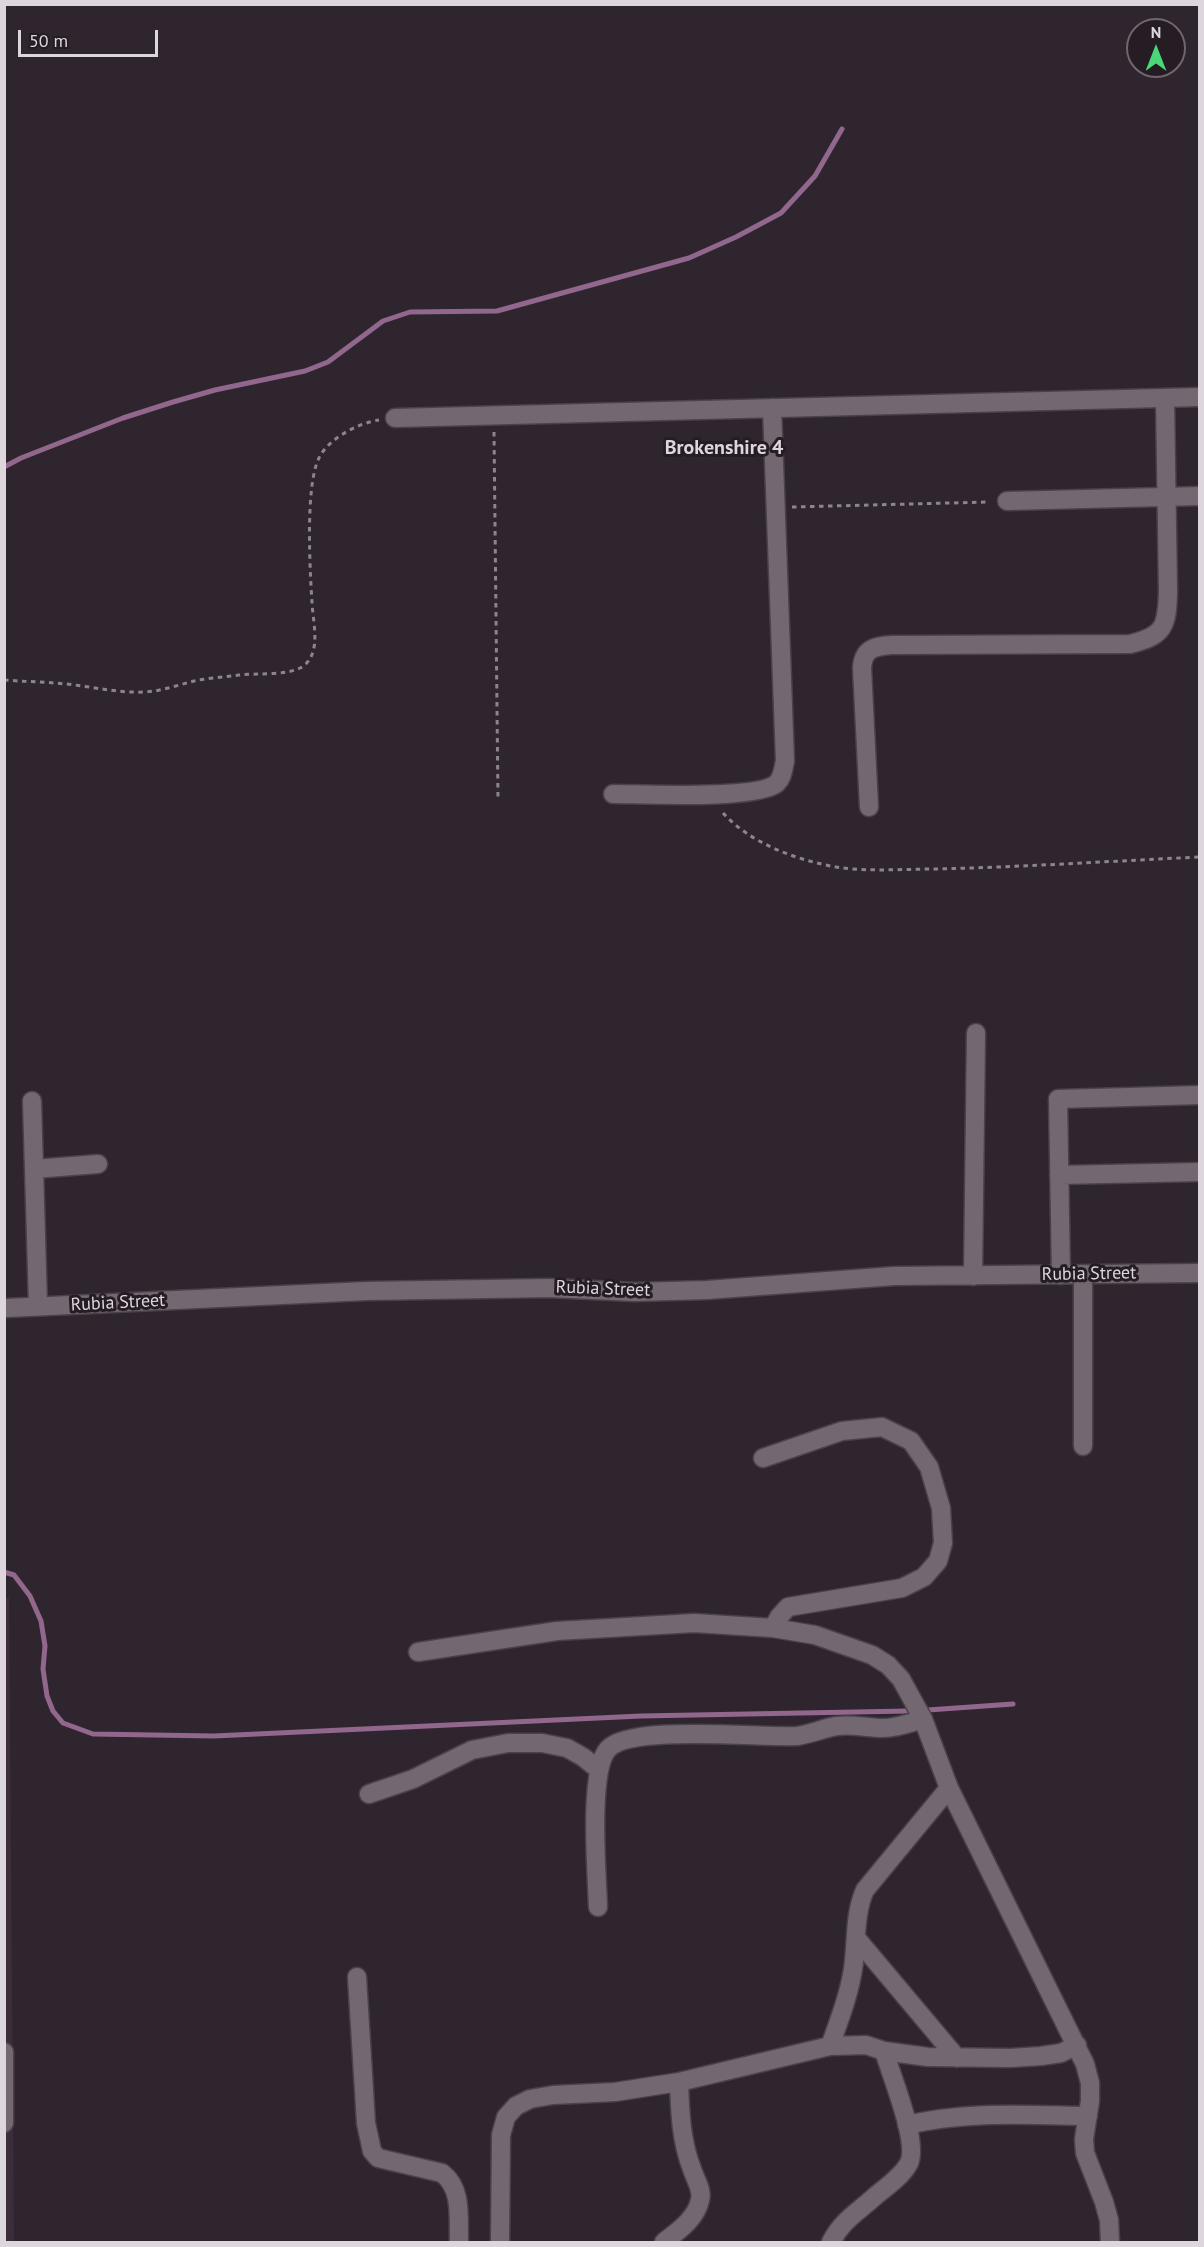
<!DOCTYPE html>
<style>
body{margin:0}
#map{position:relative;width:1204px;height:2247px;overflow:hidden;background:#2f252e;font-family:"PT Sans",sans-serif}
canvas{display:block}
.frame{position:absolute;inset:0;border:6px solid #ddd6dc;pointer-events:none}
.north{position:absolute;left:1126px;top:18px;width:60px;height:60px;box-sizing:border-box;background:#251c24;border:2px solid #6f666e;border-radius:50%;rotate:0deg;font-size:16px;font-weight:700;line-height:24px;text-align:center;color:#ddd6dc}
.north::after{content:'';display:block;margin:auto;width:21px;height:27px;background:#4bd677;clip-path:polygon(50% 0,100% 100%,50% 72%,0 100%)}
.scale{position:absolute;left:18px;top:30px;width:140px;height:27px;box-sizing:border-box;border:3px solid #ddd6dc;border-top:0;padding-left:8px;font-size:18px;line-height:21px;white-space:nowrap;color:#ddd6dc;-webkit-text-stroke:4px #251c24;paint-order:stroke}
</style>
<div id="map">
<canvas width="1204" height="2247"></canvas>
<div class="frame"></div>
<div class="north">N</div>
<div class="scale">50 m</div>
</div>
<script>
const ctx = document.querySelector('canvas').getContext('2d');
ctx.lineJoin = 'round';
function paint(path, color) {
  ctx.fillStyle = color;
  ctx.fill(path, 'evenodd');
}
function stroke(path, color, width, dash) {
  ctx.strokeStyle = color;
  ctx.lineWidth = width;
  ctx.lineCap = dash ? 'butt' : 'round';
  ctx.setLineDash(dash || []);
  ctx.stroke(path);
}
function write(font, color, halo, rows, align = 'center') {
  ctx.font = font + ' "PT Sans",sans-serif';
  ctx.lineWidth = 6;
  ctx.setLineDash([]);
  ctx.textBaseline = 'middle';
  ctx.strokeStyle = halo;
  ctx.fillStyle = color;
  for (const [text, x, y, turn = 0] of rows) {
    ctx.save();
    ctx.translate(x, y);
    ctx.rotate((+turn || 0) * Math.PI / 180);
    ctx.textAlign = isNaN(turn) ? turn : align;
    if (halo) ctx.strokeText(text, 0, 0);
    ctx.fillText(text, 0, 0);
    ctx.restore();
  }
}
const built = new Path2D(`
 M4,1598H9L14,2242H4Z`);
const stream = new Path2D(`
 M4,467L21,458L123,418L173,402L215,390L305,371L328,362L383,321L410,312L497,311L689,258L736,237L781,213L815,176L842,129
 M4,1572L14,1575L30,1596L41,1621L45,1646L43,1669L47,1696L53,1711L63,1723L93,1734L214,1736L641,1716L908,1711
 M928,1710L1013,1704`);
const path = new Path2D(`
 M494,432L498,800
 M792,507L989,502
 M4,680C30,682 56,682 82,686C103,689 123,693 145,692C162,691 178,685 194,681C208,678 224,677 239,675C256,673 287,676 302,667C322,654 313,623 312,603C310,570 305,486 319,458C328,439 358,423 379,420
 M723,813C750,843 796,860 836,867C868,872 903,869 936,869C1024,867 1112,861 1200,857`);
const minor = new Path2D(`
 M395,418L1200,397
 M1007,501L1200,496
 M613,794C642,794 759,800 777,783C783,777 783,769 785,761L772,408
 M869,807L862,668C863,649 874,646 892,645L1130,644C1165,636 1167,625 1168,592L1165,398
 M32,1101L38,1306
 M34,1169L98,1164
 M1059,1175L1200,1172
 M1061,1275L1058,1099L1200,1095
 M1083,1275V1446
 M973,1276L976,1033
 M7,1308L367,1291L549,1288L635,1292L707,1290L894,1276L1200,1273
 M763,1458L842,1431L882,1427L911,1441L929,1467L941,1508L943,1543L938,1561L924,1577L902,1588L788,1607L779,1617L773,1628
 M418,1652L557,1631L694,1623L773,1628L815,1635L872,1655L888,1665L901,1679L923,1719L949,1788L1085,2064L1090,2083V2101L1084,2139L1085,2153L1104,2202L1109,2220L1110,2242
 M369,1794L413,1779L472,1750L508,1743H542L567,1748L583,1757L598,1769
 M598,1907C597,1875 588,1771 608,1749C630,1724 761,1738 797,1736C811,1734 824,1728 837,1726C853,1724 868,1728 883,1728C897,1728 910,1723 923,1719
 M857,1939L957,2058
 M357,1977L366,2123L372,2151L378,2158L442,2173C463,2189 458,2218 459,2242
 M830,2046C839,2021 849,1995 853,1969C857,1943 854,1914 865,1890L949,1788
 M4,2052V2123
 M907,2125C967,2111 1027,2115 1088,2116
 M500,2242L501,2135L506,2117L516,2106L530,2099L553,2095L615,2092L679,2082L830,2046L866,2045L884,2051L928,2057L1010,2058L1041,2056L1061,2053L1077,2045
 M664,2242C678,2231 696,2219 700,2200C703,2190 695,2179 692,2169C681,2141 680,2112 679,2082
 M831,2242C842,2221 855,2214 872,2199C883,2189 902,2177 909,2163C919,2142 891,2075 884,2051`);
const streetNames = [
 ["Rubia Street",1089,1274,-1],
 ["Rubia Street",603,1289,2],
 ["Rubia Street",118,1303,-3]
];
const neighbourhoodNames = [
 ["Brokenshire 4",724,448]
];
paint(built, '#3c2d3a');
stroke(stream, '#92678e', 5);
stroke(minor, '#4a4249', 21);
stroke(path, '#8d858c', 3, [4.5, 4.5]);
stroke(minor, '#736871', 18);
write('18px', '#ddd6dc', '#251c24', streetNames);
write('bold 20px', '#ddd6dc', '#251c24', neighbourhoodNames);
</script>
